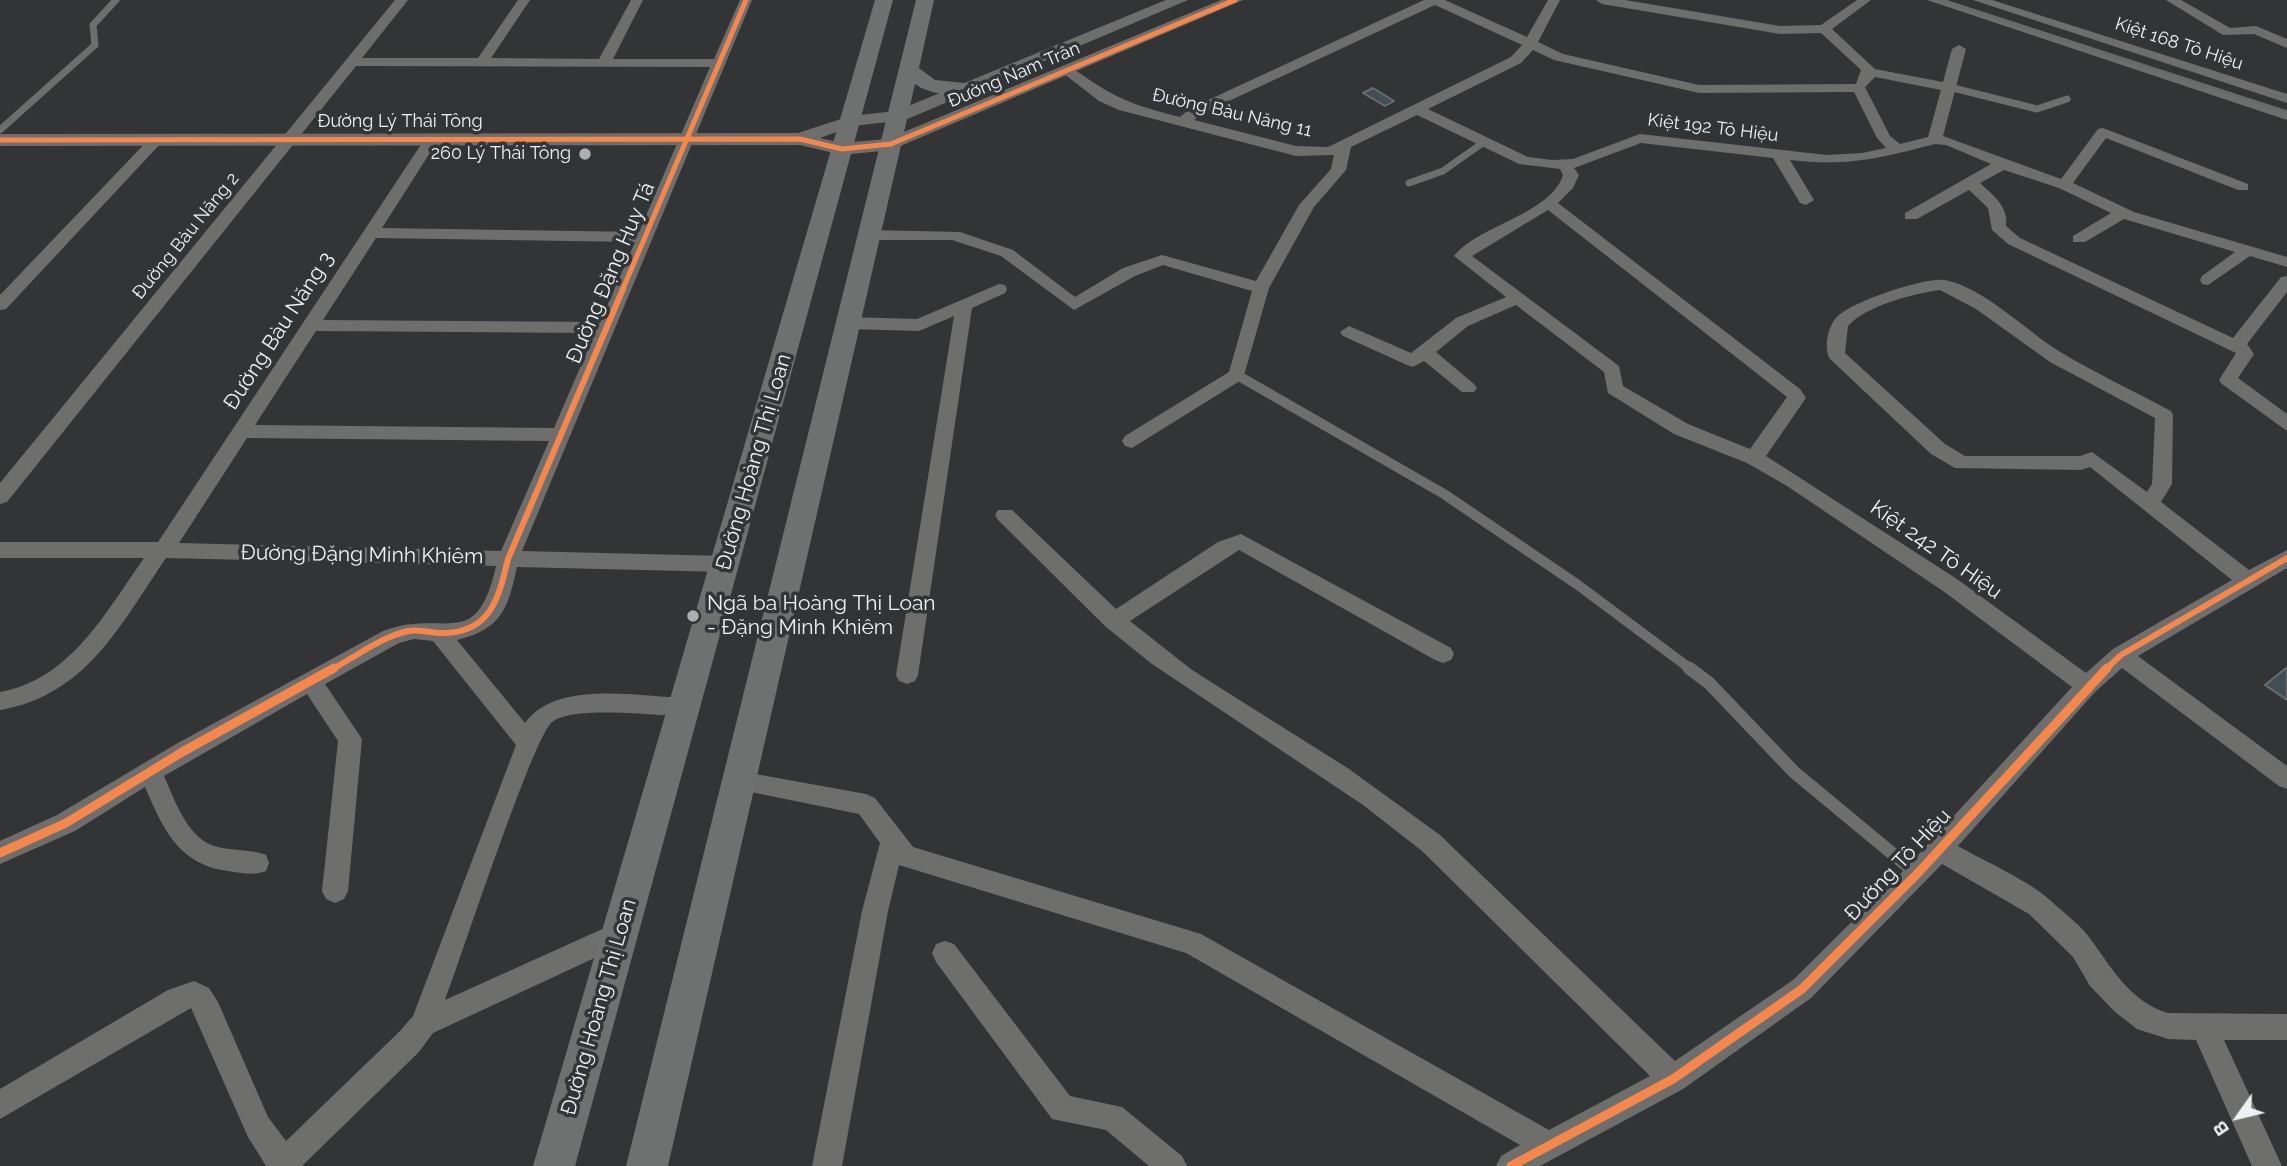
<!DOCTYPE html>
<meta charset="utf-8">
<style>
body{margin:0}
#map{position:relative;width:2287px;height:1166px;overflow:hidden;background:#323436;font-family:Raleway,sans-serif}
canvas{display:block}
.north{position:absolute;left:2203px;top:1082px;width:70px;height:70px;-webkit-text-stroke:5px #313537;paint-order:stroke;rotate:236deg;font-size:19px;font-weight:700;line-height:28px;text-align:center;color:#eef1f3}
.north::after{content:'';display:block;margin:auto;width:24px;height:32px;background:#eef1f3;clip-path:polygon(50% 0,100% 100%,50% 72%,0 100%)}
</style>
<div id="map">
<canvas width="2287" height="1166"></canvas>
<div class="north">B</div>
</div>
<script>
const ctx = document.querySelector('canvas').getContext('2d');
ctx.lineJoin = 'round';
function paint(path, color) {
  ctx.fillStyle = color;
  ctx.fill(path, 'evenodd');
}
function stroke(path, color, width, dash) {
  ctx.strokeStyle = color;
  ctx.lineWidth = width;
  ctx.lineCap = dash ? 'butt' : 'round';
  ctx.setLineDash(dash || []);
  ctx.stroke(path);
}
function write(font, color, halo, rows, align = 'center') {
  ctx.font = font + ' Raleway,sans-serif';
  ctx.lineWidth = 7;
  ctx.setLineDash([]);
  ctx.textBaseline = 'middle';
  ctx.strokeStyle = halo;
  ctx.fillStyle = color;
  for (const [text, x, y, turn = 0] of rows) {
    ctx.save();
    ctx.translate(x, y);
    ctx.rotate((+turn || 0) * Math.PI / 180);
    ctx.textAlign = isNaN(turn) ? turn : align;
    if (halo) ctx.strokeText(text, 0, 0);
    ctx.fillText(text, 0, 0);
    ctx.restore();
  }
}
const building = new Path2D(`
 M1373,88L1394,101L1385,106L1363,93Z
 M2286,668L2287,669V700L2265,685Z`);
const serviceFar2 = new Path2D(`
 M1949,87L2037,109L2067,99
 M0,130L95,45L93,25L116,0
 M1409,183L1443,171L1484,142`);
const serviceFar1 = new Path2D(`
 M1237,375L1444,494L1578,585L1692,670`);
const service = new Path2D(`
 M1689,668L1709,683L1794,772L1917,874`);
const minor = new Path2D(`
 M395,0H408L362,58H478L518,0H530L491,58L599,59L631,0H643L613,59H714L740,0H752L522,551L725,556L732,558L735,564L732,570L725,572L517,567C508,608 502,629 457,640L525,723C555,680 637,696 684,698L692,700L695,707L692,714L684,716C655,716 574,705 552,722C533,737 460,961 445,1000L620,921L629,924L633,933L629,942L433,1033L419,1052L302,1166H266L248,1137L191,1008L0,1119V1089L168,990L194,981L209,988L218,1002L268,1117L286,1141L399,1032L413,1016L516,745L433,641L414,639L399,643L325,684L362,739L348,891L344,899L335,903L326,899L322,891L338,741L307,694L164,776C175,800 188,841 218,847C234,851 250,849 266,855L269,863L266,871C254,876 241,873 228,871C179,865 163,829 145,787L75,831L0,864V841L57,815L176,744L383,631C445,607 476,655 496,566L166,558C120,625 87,695 0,710V692C70,680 106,612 144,558H0V542H158L428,134L433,133L440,137L382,228L639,232L710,67L356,66L7,502L0,504V483ZM376,238L635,242L600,322L323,320ZM316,331L595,333L554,428L255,425ZM247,438L549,441L501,551L179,543Z
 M1424,0H1445L1527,37L1548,0H1560L1538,42L1563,54L1699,85L1856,84L1861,70L1821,33L1780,34L1602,4L1596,0H1625L1780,26L1821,25L1857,0H1871L1832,29L1875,69L1943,82L1952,49L1959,45L1966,49L1943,136L2061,179L2098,129L2103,128L2248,184V190H2238L2106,138L2073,183L2134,212L2287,257V267L2250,256L2208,285L2202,284L2200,280L2202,276L2235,252L2124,219L2085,242H2073V236L2111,213L2059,188L2004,170L1980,183C1993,195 2009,207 2006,226L2020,238L2233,338L2281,277L2287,276V292L2247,344L2254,354L2238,378L2287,414V431L2222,384L2219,380L2236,353L2008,244L1992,230L1988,208L1969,190L1917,219H1905V213L1991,164L1946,145L1935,144C1880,158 1847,167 1790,160L1814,200L1806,205L1800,203L1773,158L1641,143L1574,168L1579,175L1573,188L1558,203L1800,389L1806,398L1766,456L1957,579L2086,673L2113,649L2232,580L2090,467L2081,470L1955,468L1931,454L1830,359C1823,347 1828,324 1839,315C1855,301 1924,277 1945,280C1985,288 2027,332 2062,353C2097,374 2134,391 2171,411L2173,415L2172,484L2161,502L2249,570L2287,550V568L2138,656L2287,766V789L2279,786L2122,668L2095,692L1958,846C1986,862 2026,879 2050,900C2064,913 2082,926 2092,941C2113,970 2131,1002 2168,1013L2287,1014V1040H2224L2282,1166H2252L2196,1040L2168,1039L2137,1029L2115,1012L2090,986L2073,957L2029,914L1942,864L1811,998L1683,1089L1540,1166H1496L1501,1156L1520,1145L1186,953L899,865L888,911L842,1166H812L862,911L880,843L859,814L731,788L727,781L731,774L739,771L866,794L875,798L913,847L1201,934L1549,1130L1650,1076L1422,851L1363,805L1152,664L1106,627L998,520L995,515L998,510H1012L1116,609L1218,542L1241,534L1451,648L1454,654L1451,660L1443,663L1435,660L1239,550L1130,621L1192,670L1349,769L1440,835L1675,1061L1793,980L1908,866L2072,687L1943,591L1787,486L1747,463L1674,434L1608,393L1604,372L1516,305L1468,326L1436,352L1474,384L1477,388L1474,392H1462L1424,361L1413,367L1407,365L1343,336L1340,332L1349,326L1411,353L1456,318L1506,297L1454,256C1479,225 1551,214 1563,175L1560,169L1519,164L1417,115L1351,147L1346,170L1314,207L1269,288L1243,379L1132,448L1125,446L1122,441L1125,436L1229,372L1252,291L1163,265L1135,276L1074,310L1001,256L952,240H869L861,235L869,230L960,232L1013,250L1075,297L1123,268L1162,255L1256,281L1299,205L1331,169L1334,155L1296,156L1119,110L1099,101L1059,70L1071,67C1114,98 1129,104 1180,117L1191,108ZM1435,5L1522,45L1511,57L1328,147L1296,146L1194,120L1201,114ZM1533,50L1554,60L1699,93L1854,92L1877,138L1886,148L1862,153L1827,155L1640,134L1573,159L1552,160L1528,157L1428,109L1521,63ZM1875,77L1941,90L1928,137L1900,144L1890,136L1865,87ZM1548,210L1787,397L1750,449L1688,424L1623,386L1619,366L1472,256ZM1940,290L1976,309L2050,362L2155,418L2152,484L2147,492L2092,452L2080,456H1965L1945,444L1845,353L1848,326C1867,305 1913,294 1940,290Z
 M1927,0H1946L2287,111V120Z
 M1973,0H1992L2287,94V103Z
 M2166,0H2181L2230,28L2256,26L2287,39V48L2254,34L2223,35Z
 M157,135L162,136V142L6,309L0,310V295L152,136Z
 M999,284L1005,285L1007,289L1005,293L972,308L918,675L915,681L907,684L899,681L896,675L954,316L919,331L848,329L839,323L848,317L917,319Z
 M945,941L954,944L1070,1096L1122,1107L1182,1156L1187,1166H1149L1106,1130L1052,1119L936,962L932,953L936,944Z`);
const tertiary = new Path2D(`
 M1166,0H1188L905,120L853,126L820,138L842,143L887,139L1221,0H1243L891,150L842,155L800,145L0,146V134L798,133L850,116L896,111Z`);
const secondary = new Path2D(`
 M875,0H893L575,1166H533Z
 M916,0H934L919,68L935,80L964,83L974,89C964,101 926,93 915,84L668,1166H626Z`);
const rail = new Path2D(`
 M1941,0L2287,112`);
const cyclewayFar2 = new Path2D(`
 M0,140L800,139L842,149L891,144L1235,0
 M622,291L746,0`);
const cyclewayFar1 = new Path2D(`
 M331,670C355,657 381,637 408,631C421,629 433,634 446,633C492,631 499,596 508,559L623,289
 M2105,670L2121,655L2287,558`);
const cycleway = new Path2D(`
 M0,853L66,823L184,751L334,668
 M1511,1166L1673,1079L1802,989L1917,874L2107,668`);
const markers = [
 [585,154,7,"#acafb1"],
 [693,616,7,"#acafb1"]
];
const farStreetnames = [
 ["Kiệt 168 Tô Hiệu",2179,44,18],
 ["Đường Nam Trân",1014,75,-23],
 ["Đường Bàu Năng 11",1232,113,13],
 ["Đường Lý Thái Tông",400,122],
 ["Kiệt 192 Tô Hiệu",1713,128,7],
 ["Đường Bàu Năng 2",186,236,-51]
];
const farPoinames = [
 ["260 Lý Thái Tông",571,154]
];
const streetNames = [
 ["Đường Đặng Huy Tá",611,273,-67],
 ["Đường Bàu Năng 3",279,331,-57],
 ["Đường Hoàng Thị Loan",754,462,-74],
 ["Kiệt 242 Tô Hiệu",1936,550,35],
 ["Đường Đặng Minh Khiêm",362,555,1],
 ["Đường Tô Hiệu",1898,865,-47],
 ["Đường Hoàng Thị Loan",599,1007,-74]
];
const poiNames = [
 ["Ngã ba Hoàng Thị Loan",707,604],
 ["- Đặng Minh Khiêm",707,628]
];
paint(building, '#415056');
stroke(building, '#6a6c6d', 2);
stroke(serviceFar2, '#6e6e6d', 7);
stroke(serviceFar1, '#6e6e6d', 10);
stroke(service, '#6e6e6d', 13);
paint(minor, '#6e6e6d');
paint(tertiary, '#6e6e6d');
paint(secondary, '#6f7070');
stroke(rail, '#696a6a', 3.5);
stroke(cyclewayFar2, '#f5874c', 5);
stroke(cyclewayFar1, '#f5874c', 6);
stroke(cycleway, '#f5874c', 9);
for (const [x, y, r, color] of markers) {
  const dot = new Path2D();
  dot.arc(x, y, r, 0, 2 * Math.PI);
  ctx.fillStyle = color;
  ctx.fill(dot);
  stroke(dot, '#313537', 2.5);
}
write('18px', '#eef1f3', '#313537', farStreetnames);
write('18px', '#eef1f3', '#313537', farPoinames, 'right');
write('21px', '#eef1f3', '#313537', streetNames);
write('21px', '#eef1f3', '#313537', poiNames, 'left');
</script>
